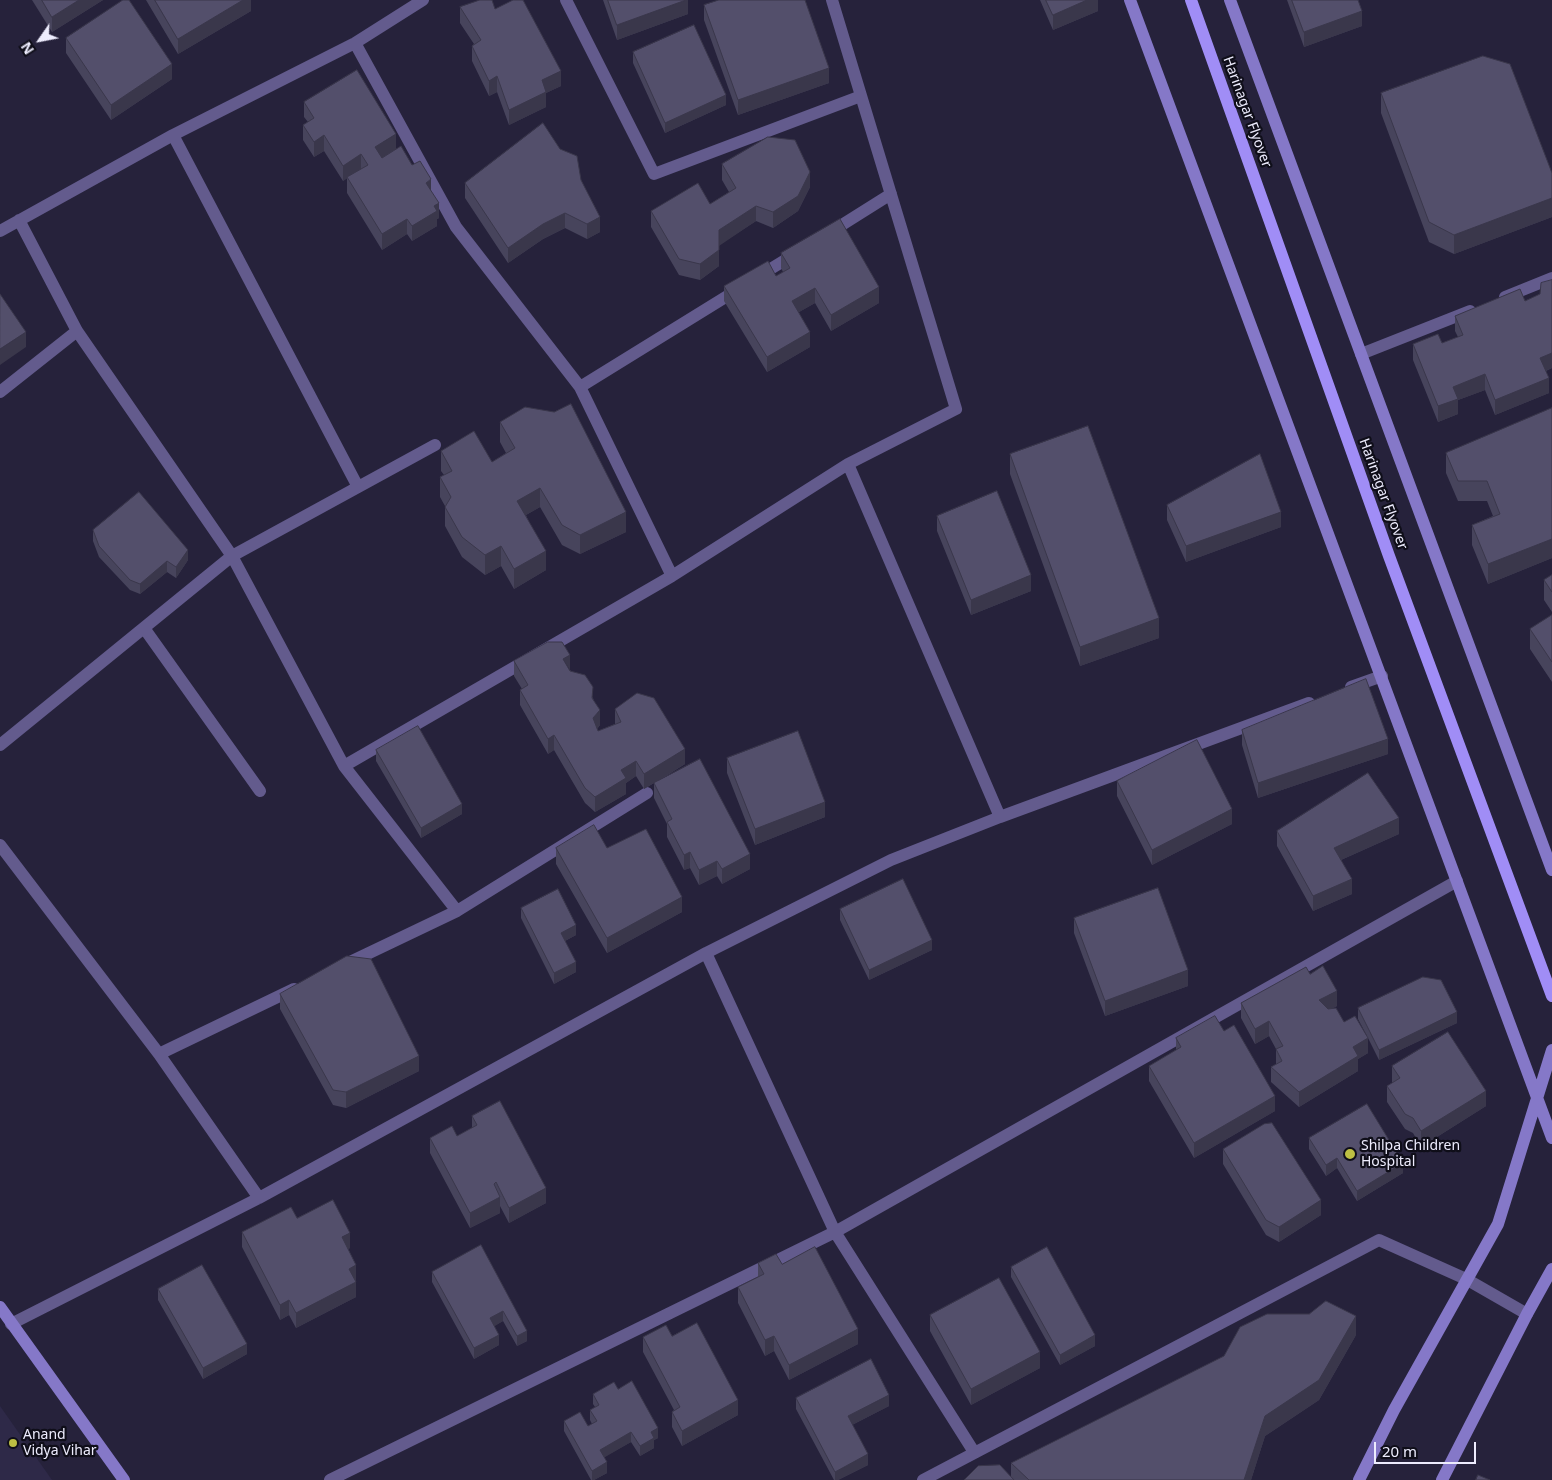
<!DOCTYPE html>
<style>
body{margin:0}
#map{position:relative;width:1552px;height:1480px;overflow:hidden;background:#26223b;font-family:"Noto Sans",sans-serif}
canvas{display:block}
.north{position:absolute;left:15px;top:15px;width:50px;height:50px;-webkit-text-stroke:4px #0f0e19;paint-order:stroke;rotate:237deg;font-size:14px;font-weight:700;line-height:20px;text-align:center;color:#edecfd}
.north::after{content:'';display:block;margin:auto;width:18px;height:22px;background:#edecfd;clip-path:polygon(50% 0,100% 100%,50% 72%,0 100%)}
.scale{position:absolute;left:1374px;top:1442px;width:102px;height:22px;box-sizing:border-box;border:2px solid #edecfd;border-top:0;padding-left:6px;font-size:15px;line-height:18px;white-space:nowrap;color:#edecfd;-webkit-text-stroke:4px #0f0e19;paint-order:stroke}
</style>
<div id="map">
<canvas width="1552" height="1480"></canvas>
<div class="north">N</div>
<div class="scale">20 m</div>
</div>
<script>
const ctx = document.querySelector('canvas').getContext('2d');
ctx.lineJoin = 'round';
function paint(path, color) {
  ctx.fillStyle = color;
  ctx.fill(path, 'evenodd');
}
function stroke(path, color, width, dash) {
  ctx.strokeStyle = color;
  ctx.lineWidth = width;
  ctx.lineCap = dash ? 'butt' : 'round';
  ctx.setLineDash(dash || []);
  ctx.stroke(path);
}
function write(font, color, halo, rows, align = 'center') {
  ctx.font = font + ' "Noto Sans",sans-serif';
  ctx.lineWidth = 4.5;
  ctx.setLineDash([]);
  ctx.textBaseline = 'middle';
  ctx.strokeStyle = halo;
  ctx.fillStyle = color;
  for (const [text, x, y, turn = 0] of rows) {
    ctx.save();
    ctx.translate(x, y);
    ctx.rotate((+turn || 0) * Math.PI / 180);
    ctx.textAlign = isNaN(turn) ? turn : align;
    if (halo) ctx.strokeText(text, 0, 0);
    ctx.fillText(text, 0, 0);
    ctx.restore();
  }
}
const built = new Path2D(`
 M0,1406L52,1480H0Z`);
const lane = new Path2D(`
 M1505,297L1552,278
 M1361,354L1470,311`);
const street = new Path2D(`
 M566,0L654,174L861,96
 M355,43L456,227L580,387L672,576
 M173,135L358,487
 M19,220L77,331L232,556L344,766L457,911
 M0,231L173,135L355,43L423,0
 M829,233L891,194
 M759,276L795,254
 M580,387L737,290
 M0,392L77,331
 M848,464L1000,817
 M144,628L260,791
 M1351,687L1382,676
 M0,745L232,556L435,445
 M344,766L672,576L848,464L956,409L832,0
 M0,845L159,1054L294,989
 M706,953L835,1232L974,1452
 M346,964L457,911L647,793
 M159,1054L259,1198
 M11,1324L259,1198L706,953L891,860L1000,817L1309,703
 M330,1480L835,1232L1457,881
 M923,1480L1379,1240L1466,1279L1527,1314`);
const secondary = new Path2D(`
 M1130,0L1552,1138
 M1230,0L1552,870
 M0,1307L124,1480
 M1359,1480L1394,1410L1498,1224L1552,1050
 M1442,1480L1527,1314L1552,1269`);
const primary = new Path2D(`
 M1191,0L1389,556L1552,996`);
const wall = new Path2D(`
 M32,0H103L52,32Z
 M146,0H251V11L178,54Z
 M603,0H688V14L617,40Z
 M1040,0H1098V11L1053,30Z
 M1287,0H1358L1362,26L1304,47Z
 M704,5L829,83L738,115L704,20Z
 M460,7L495,9L561,86L546,93V107L509,125L497,92L489,96L472,61V46L474,44L460,23Z
 M66,38L172,79L111,120L66,53Z
 M633,52L726,105L665,133L633,63Z
 M1381,93L1552,173V217L1454,254L1429,242L1381,113Z
 M304,102L396,149L412,165L431,191L439,218L437,219V226L412,241L407,234L382,250L347,193V178L343,181L324,151L314,157L303,140V125L308,122L304,117Z
 M722,164L810,187L798,211L773,228L756,221L719,245V266L700,280L679,275L651,227V211L710,204L729,192L722,180Z
 M581,180L600,232L587,239L565,228L543,239L508,263L465,198V183Z
 M781,253L879,303L831,331L815,303L799,312L810,347L767,372L724,301V286L776,276L783,272L781,268Z
 M1552,280V368L1546,371L1549,393L1495,415L1485,390L1458,400V414L1438,422L1413,360V344L1442,343L1458,337L1455,331V316L1525,301L1540,294Z
 M1552,408V558L1488,584L1472,545V525L1493,516L1487,501H1458L1446,473V453Z
 M500,422L626,532L580,554L562,545L540,507L526,515L546,570L514,589L501,566L485,575L462,557L445,526V506L440,497V477L444,475L441,471V451L492,462L506,453L500,442Z
 M1010,454L1159,638L1080,666L1010,474Z
 M1167,505L1281,527L1186,562L1167,520Z
 M937,516L1031,591L971,615L937,531Z
 M93,530L188,560L176,578L167,572L140,594L130,590L99,557L93,541Z
 M1552,575V612L1544,600V580Z
 M1552,615V682L1530,649V629Z
 M514,661L570,670L593,698L600,725L597,729L598,731L615,724V709L685,764L658,781L750,869L722,884L717,876L699,885L690,868L684,870L667,837V824L654,798V783L644,789L636,776L626,783V794L595,812L585,803L554,750L548,754L520,705V690L522,689L514,676Z
 M1242,730L1388,754L1258,798L1242,745Z
 M376,750L462,814L421,838L376,761Z
 M727,758L825,817L755,845L727,773Z
 M1117,781L1232,824L1152,865L1117,796Z
 M1277,831L1399,834L1341,860L1352,894L1313,911L1277,846Z
 M556,848H607L682,912L607,953L556,864Z
 M521,908L576,935L565,941L576,972L554,984L521,918Z
 M840,909L932,950L869,980L840,920Z
 M1074,918L1188,986L1105,1016L1074,933Z
 M1310,974L1337,1006L1331,1009L1344,1022L1367,1036L1358,1019V1008L1457,1023L1379,1060L1368,1038V1053L1358,1059V1071L1299,1107L1271,1082V1067L1276,1064V1049L1269,1036L1255,1044L1241,1018V1003Z
 M280,994L419,1071L346,1108L333,1105L280,1009Z
 M1224,1031L1275,1111L1194,1158L1149,1081V1066L1176,1050V1038Z
 M1392,1066L1486,1106L1421,1147L1413,1133L1405,1129L1387,1102V1086L1393,1083L1392,1082Z
 M472,1116L546,1203L509,1223L500,1206V1213L470,1228L430,1153V1138L457,1136L472,1128Z
 M1309,1138L1403,1173L1357,1201L1337,1168L1326,1176L1309,1149Z
 M1223,1149L1321,1215L1279,1242L1266,1235L1223,1164Z
 M297,1218L350,1248L348,1249L356,1280L355,1281L356,1297L296,1328L289,1315L280,1320L242,1247V1232Z
 M481,1245L527,1341L517,1346L503,1321L494,1326L499,1345L474,1359L432,1282V1272Z
 M758,1263L782,1264L858,1344L789,1380L774,1351L765,1356L738,1303V1287L758,1277Z
 M1011,1267L1095,1346L1060,1365L1011,1277Z
 M158,1289L247,1354L203,1379L158,1300Z
 M930,1315L1040,1368L971,1405L930,1331Z
 M1356,1335L1319,1400L1265,1436L1251,1480H964L1011,1476V1463Z
 M672,1336L738,1415L682,1446L672,1427V1412L674,1410L643,1352V1337Z
 M618,1389L658,1438L654,1440V1448L640,1456L631,1442L604,1457L607,1473L594,1480H591L564,1431V1421L588,1426L592,1424L590,1420V1410L595,1407L593,1404V1394Z
 M796,1398L889,1406L852,1425L868,1465L838,1480H834L796,1409Z`);
const shadedWall = new Path2D(`
 M79,0H103L52,32V17Z
 M243,0H251V11L178,54V39Z
 M686,0H688V14L617,40V25Z
 M1087,0H1098V11L1053,30V15Z
 M1362,11V26L1304,47V32Z
 M172,64V79L111,120V105Z
 M829,68V83L738,115V100Z
 M561,71V86L546,93V107L509,125V110L542,80Z
 M497,76V92L489,96V81Z
 M726,95V105L665,133V123Z
 M396,134V149L375,162V147Z
 M324,135V151L314,157V142Z
 M361,154V170L343,181V166Z
 M810,172V187L798,211L773,228V212Z
 M431,179V194L426,183Z
 M1552,198V217L1454,254V235Z
 M439,203V218L437,219V226L412,241V226L434,206Z
 M756,206V221L719,246V230Z
 M565,213V228L543,239L508,263V248L543,224Z
 M600,217V232L587,239V224Z
 M407,219V234L382,250V234Z
 M719,250V266L700,280V264Z
 M879,287V303L831,331V315Z
 M815,288V303L792,316V301Z
 M26,332V347L0,365V349Z
 M810,332V347L767,372V357Z
 M1552,353V368L1540,373V358Z
 M1485,374V390L1458,400V414L1438,422V406L1453,387Z
 M1549,378V393L1495,415V400Z
 M540,488V507L517,520V501Z
 M626,512V532L580,554V535Z
 M1281,512V527L1186,562V546Z
 M1552,539V558L1488,584V564Z
 M501,546V566L485,575V555Z
 M188,550V560L176,578V567Z
 M546,551V570L514,589V569Z
 M167,561V572L140,594V584Z
 M1031,575V591L971,615V600Z
 M1159,618V638L1080,666V647Z
 M570,655V670L563,659Z
 M600,710V725L593,734V718Z
 M554,735V750L548,754V739Z
 M1388,739V754L1258,798V783Z
 M685,749V764L644,789V774Z
 M636,761V776L626,783V794L595,812V797L621,770Z
 M825,802V817L755,845V829Z
 M462,804V814L421,838V828Z
 M1232,809V824L1152,865V850Z
 M1399,818V834L1334,863V848Z
 M690,852V868L684,870V855Z
 M750,854V869L722,884V869Z
 M717,861V876L699,885V870Z
 M1352,879V894L1313,911V896Z
 M682,897V912L607,953V938Z
 M576,925V935L561,943V933Z
 M932,940V950L869,980V970Z
 M576,962V972L554,984V973Z
 M1188,970V986L1105,1016V1001Z
 M1337,991V1006L1319,1015V1000Z
 M1457,1012V1023L1379,1060V1050Z
 M1269,1021V1036L1255,1044V1029Z
 M1368,1038V1053L1358,1059V1071L1299,1107V1092L1353,1047Z
 M419,1056V1071L346,1108V1092Z
 M1486,1091V1106L1421,1147V1131Z
 M1275,1096V1111L1194,1158V1143Z
 M1337,1158V1168L1326,1176V1165Z
 M1403,1163V1173L1357,1201V1191Z
 M546,1188V1203L509,1223V1208Z
 M500,1197V1213L470,1228V1213Z
 M1321,1200V1215L1279,1242V1227Z
 M350,1233V1248L342,1252V1237Z
 M356,1265V1280L349,1284V1269Z
 M356,1282V1297L296,1328V1313Z
 M289,1300V1315L280,1320V1305Z
 M503,1311V1321L490,1329V1318Z
 M1356,1316V1335L1319,1400L1265,1436L1251,1480H1244L1265,1416Z
 M858,1329V1344L789,1380V1365Z
 M527,1331V1341L517,1346V1336Z
 M499,1335V1345L474,1359V1348Z
 M1095,1335V1346L1060,1365V1355Z
 M774,1336V1351L765,1356V1340Z
 M247,1344V1354L203,1379V1368Z
 M1040,1352V1368L971,1405V1389Z
 M889,1395V1406L848,1427V1416Z
 M738,1400V1415L682,1446V1431Z
 M658,1428V1438L654,1440V1448L640,1456V1446L651,1432Z
 M631,1432V1442L600,1460V1450Z
 M868,1454V1465L838,1480H835V1472Z
 M607,1462V1473L594,1480H592V1471Z`);
const building = new Path2D(`
 M42,0H79L52,17Z
 M123,0H129L172,64L111,105L66,38Z
 M155,0H243L178,39Z
 M480,0H492L495,9L513,0H523L561,71L542,80L546,92L509,110L497,76L489,81L472,46L481,40L460,7Z
 M608,0H686L617,25Z
 M719,0H805L829,68L738,100L704,5Z
 M1046,0H1087L1053,15Z
 M1292,0H1358L1362,11L1304,32Z
 M694,25L726,95L665,123L633,52Z
 M1483,56L1510,64L1552,173V198L1454,235L1429,222L1381,93Z
 M357,70L396,134L375,147L382,158L401,146L412,165L420,161L431,179L426,183L439,203L434,206L437,211L412,226L407,219L382,234L347,177L368,165L361,154L343,166L324,135L314,142L303,125L314,118L304,102Z
 M543,123L560,149L577,156L581,180L600,217L587,224L565,213L543,224L508,248L465,183Z
 M768,137L795,140L810,172L798,196L773,212L756,206L719,230V250L700,264L679,259L651,211L698,183L710,204L736,188L722,164Z
 M840,219L879,287L831,315L815,288L792,301L810,332L767,357L724,286L768,261L776,276L790,268L781,253Z
 M1552,280V353L1540,358L1549,378L1495,400L1485,374L1453,387L1458,399L1438,406L1413,344L1438,334L1442,343L1463,335L1455,316L1520,289L1525,301L1540,294L1541,283Z
 M0,294L26,332L0,349Z
 M571,404L626,512L580,535L562,525L540,488L517,501L546,551L514,569L501,546L485,555L462,537L445,507L451,497L440,477L452,471L441,451L474,431L492,462L515,448L500,422L525,407L554,412Z
 M1552,408V539L1488,564L1472,525L1500,514L1487,481H1458L1446,453Z
 M1088,426L1159,618L1080,647L1010,454Z
 M1260,454L1281,512L1186,546L1167,505Z
 M997,491L1031,575L971,600L937,516Z
 M139,492L188,550L176,567L167,561L140,584L130,580L99,546L93,530Z
 M1552,575V592L1544,580Z
 M1552,615V662L1530,629Z
 M548,642H562L570,655L563,659L570,671L585,675L593,687L592,698L600,710L593,718L598,731L621,722L615,709L637,693L654,698L685,749L644,774L636,761L621,770L626,778L595,797L585,788L554,735L548,739L520,690L528,685L514,661Z
 M1366,679L1388,739L1258,783L1242,730Z
 M418,726L462,804L421,828L376,750Z
 M798,731L825,802L755,829L727,758Z
 M1197,740L1232,809L1152,850L1117,781Z
 M700,759L750,854L722,869L717,861L699,870L690,852L684,855L667,822L672,819L654,783Z
 M1368,773L1399,818L1334,848L1352,879L1313,896L1277,831Z
 M594,825L607,848L646,829L682,897L607,938L556,848Z
 M903,879L932,940L869,970L840,909Z
 M1158,888L1188,970L1105,1001L1074,918Z
 M558,889L576,925L561,933L576,962L554,973L521,908Z
 M347,956L371,959L419,1056L346,1092L333,1090L280,994Z
 M1323,966L1337,991L1319,1000L1328,1009L1336,1008L1344,1022L1355,1016L1368,1038L1353,1047L1358,1056L1299,1092L1271,1067L1282,1061L1276,1049L1283,1046L1269,1021L1255,1029L1241,1003L1306,967L1310,974Z
 M1423,977L1441,980L1457,1012L1379,1050L1358,1008Z
 M1215,1016L1224,1031L1234,1025L1275,1096L1194,1143L1149,1066L1181,1047L1176,1038Z
 M1448,1032L1486,1091L1421,1131L1413,1118L1405,1114L1387,1086L1400,1078L1392,1066Z
 M500,1101L546,1188L509,1208L496,1182L494,1184L500,1197L470,1213L430,1138L452,1126L457,1136L477,1125L472,1116Z
 M1367,1104L1403,1163L1357,1191L1337,1158L1326,1165L1309,1138Z
 M1272,1123L1321,1200L1279,1227L1266,1220L1223,1149L1264,1124Z
 M333,1200L350,1233L342,1237L356,1265L349,1269L356,1282L296,1313L289,1300L280,1305L242,1232L291,1207L297,1218Z
 M481,1245L527,1331L517,1336L503,1311L490,1318L499,1335L474,1348L432,1272Z
 M815,1247L858,1329L789,1365L774,1336L765,1340L738,1287L764,1274L758,1263L776,1254L782,1264Z
 M1047,1247L1095,1335L1060,1355L1011,1267Z
 M202,1265L247,1344L203,1368L158,1289Z
 M999,1278L1040,1352L971,1389L930,1315Z
 M1326,1301L1356,1316L1319,1380L1265,1416L1244,1480H1029L1011,1463L1224,1356L1240,1327L1267,1314H1309Z
 M697,1323L738,1400L682,1431L672,1412L680,1407L643,1337L666,1325L672,1336Z
 M871,1359L889,1395L848,1416L868,1454L835,1472L796,1398Z
 M632,1381L658,1428L651,1432L654,1438L640,1446L631,1432L600,1450L607,1462L592,1471L564,1421L580,1412L588,1426L597,1421L590,1410L599,1405L593,1394L614,1382L618,1389Z
 M1000,1465L1014,1480H964L978,1466Z
 M1478,1475L1490,1480H1476Z`);
const markers = [
 [1350,1154,6,"#bdbf43"],
 [13,1443,5,"#bdbf43"]
];
const streetNames = [
 ["Harinagar Flyover",1247,112,70],
 ["Harinagar Flyover",1383,494,70]
];
const poiNames = [
 ["Shilpa Children",1361,1146],
 ["Hospital",1361,1162],
 ["Anand",23,1435],
 ["Vidya Vihar",23,1451]
];
paint(built, '#2e2948');
stroke(lane, '#635b8d', 12);
stroke(street, '#635b8d', 12);
stroke(secondary, '#8578c8', 12);
stroke(primary, '#a08df6', 12);
paint(wall, '#47445c');
paint(shadedWall, '#3a374b');
paint(building, '#534f6b');
stroke(building, '#3a374b', 1);
for (const [x, y, r, color] of markers) {
  const dot = new Path2D();
  dot.arc(x, y, r, 0, 2 * Math.PI);
  ctx.fillStyle = color;
  ctx.fill(dot);
  stroke(dot, '#0f0e19', 2);
}
write('14px', '#edecfd', '#0f0e19', streetNames);
write('14px', '#edecfd', '#0f0e19', poiNames, 'left');
</script>
